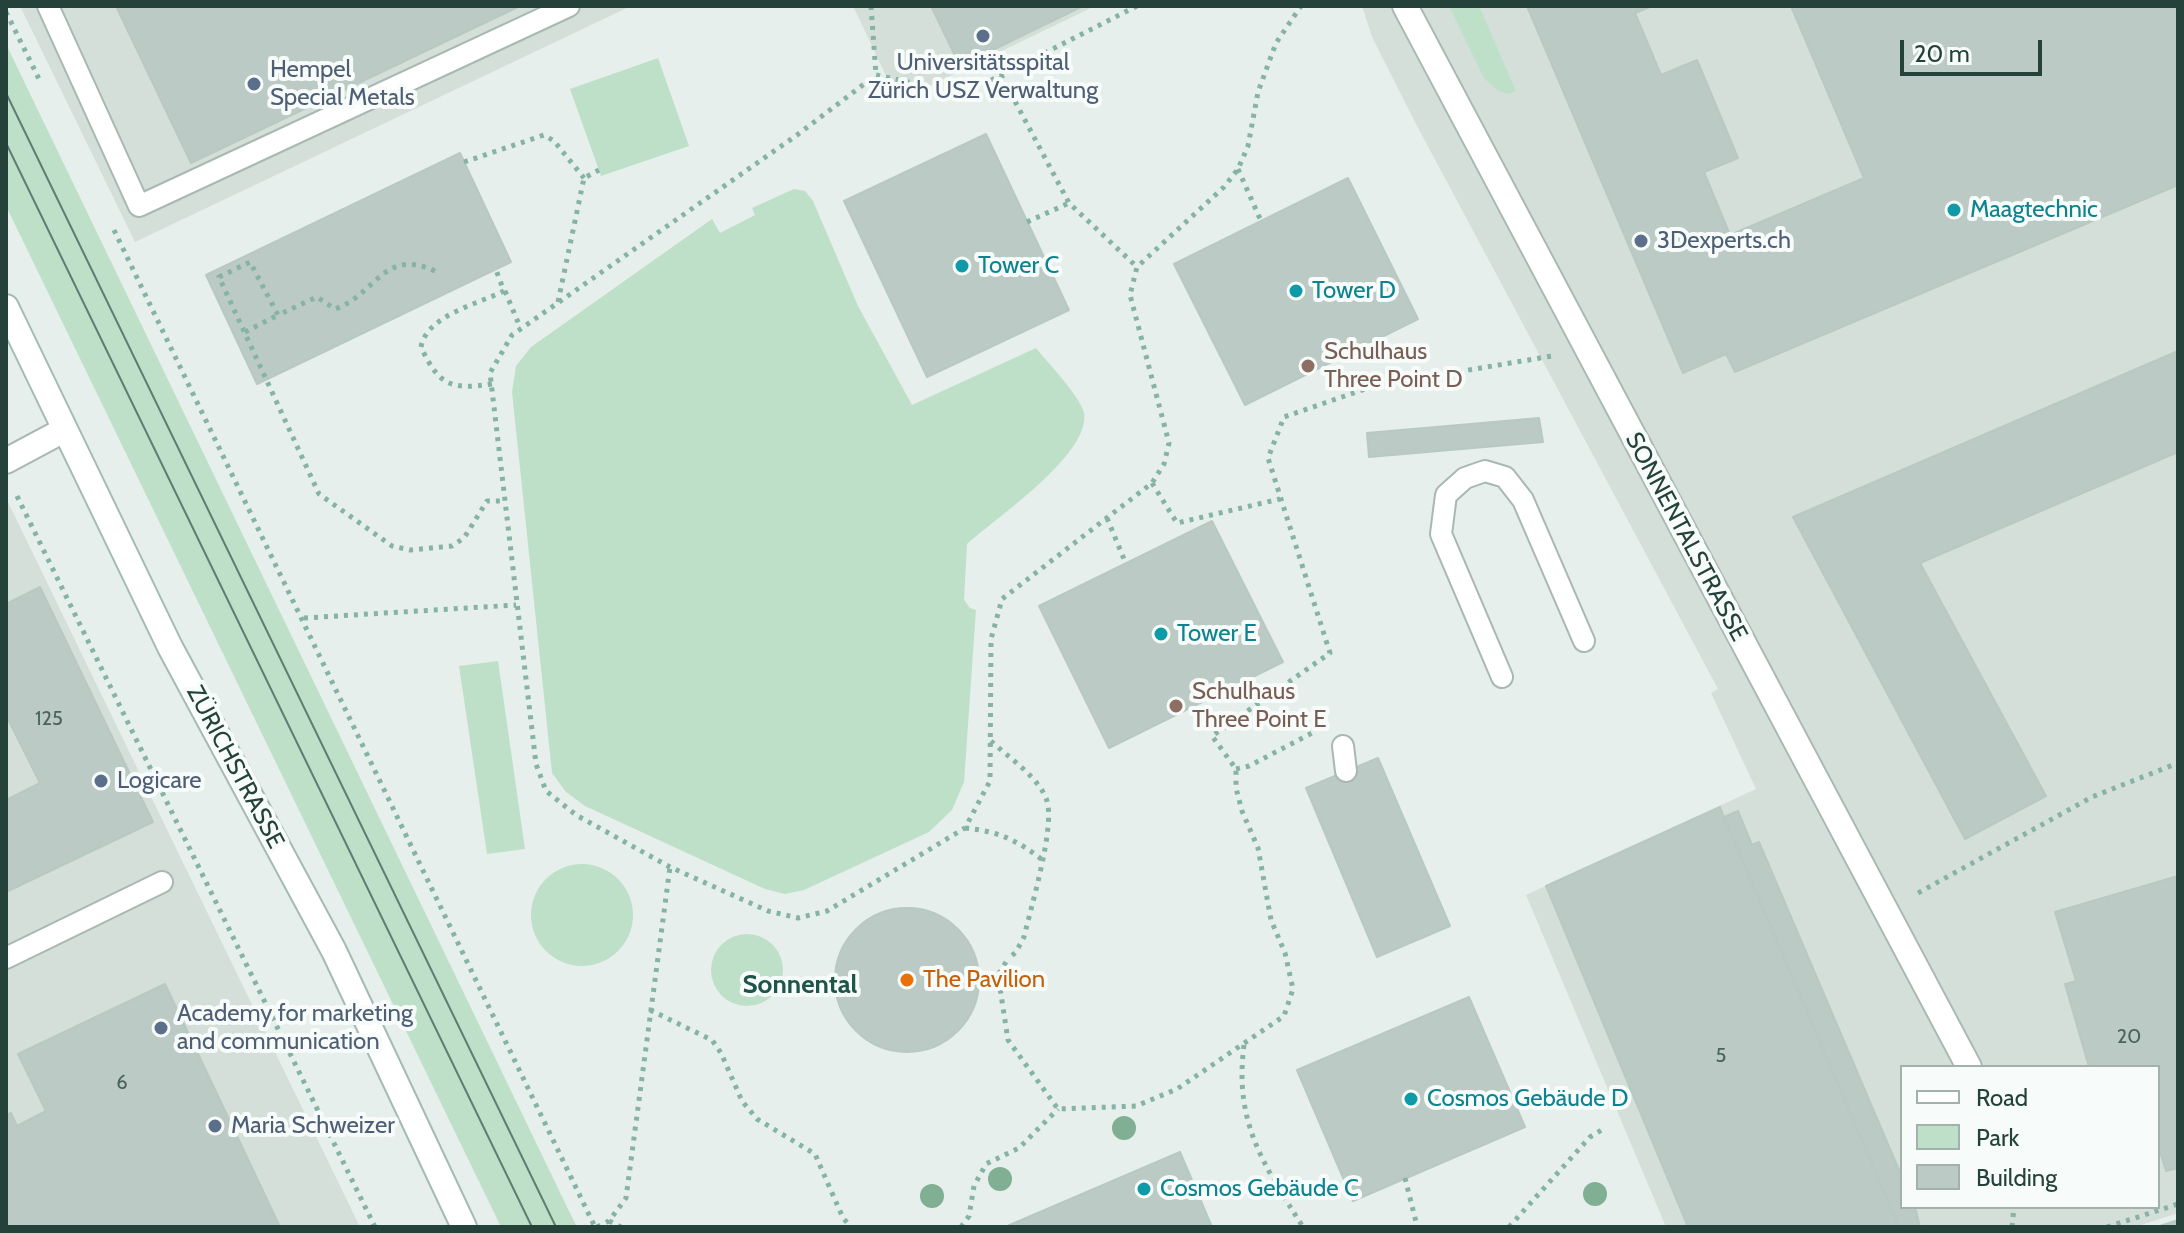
<!DOCTYPE html>
<meta charset="utf-8">
<style>
body{margin:0}
#map{position:relative;width:2184px;height:1233px;overflow:hidden;background:#e6efeb;font-family:Cabin,sans-serif}
canvas{display:block}
.frame{position:absolute;inset:0;border:8px solid #24423a;pointer-events:none}
.legend{position:absolute;left:1900px;top:1065px;width:260px;height:144px;box-sizing:border-box;background:#f7fbf9;border:2px solid #a3b1ad;margin:0;padding:10px 14px;list-style:none;font-size:24px;color:#24423a}
.legend li{display:flex;align-items:center;gap:16px;height:40px}
.legend b{width:40px;border:2px solid #a3b1ad}
.scale{position:absolute;left:1900px;top:40px;width:142px;height:36px;box-sizing:border-box;border:4px solid #24423a;border-top:0;padding-left:10px;font-size:24px;line-height:28px;white-space:nowrap;color:#24423a;-webkit-text-stroke:6px #f7fbf9;paint-order:stroke}
</style>
<div id="map">
<canvas width="2184" height="1233"></canvas>
<div class="frame"></div>
<ul class="legend">
<li><b style="height:10px;background:#fff"></b>Road</li>
<li><b style="height:22px;background:#bfe0c8"></b>Park</li>
<li><b style="height:22px;background:#bbcac4"></b>Building</li>
</ul>
<div class="scale">20 m</div>
</div>
<script>
const ctx = document.querySelector('canvas').getContext('2d');
ctx.lineJoin = 'round';
function paint(path, color) {
  ctx.fillStyle = color;
  ctx.fill(path, 'evenodd');
}
function stroke(path, color, width, dash) {
  ctx.strokeStyle = color;
  ctx.lineWidth = width;
  ctx.lineCap = dash ? 'butt' : 'round';
  ctx.setLineDash(dash || []);
  ctx.stroke(path);
}
function write(font, color, halo, rows, align = 'center') {
  ctx.font = font + ' Cabin,sans-serif';
  ctx.lineWidth = 8;
  ctx.setLineDash([]);
  ctx.textBaseline = 'middle';
  ctx.strokeStyle = halo;
  ctx.fillStyle = color;
  for (const [text, x, y, turn = 0] of rows) {
    ctx.save();
    ctx.translate(x, y);
    ctx.rotate((+turn || 0) * Math.PI / 180);
    ctx.textAlign = isNaN(turn) ? turn : align;
    if (halo) ctx.strokeText(text, 0, 0);
    ctx.fillText(text, 0, 0);
    ctx.restore();
  }
}
const built = new Path2D(`
 M20,6H631L135,242Z
 M853,6H1095L898,101Z
 M1362,6H2178V1213L2135,1227H1666L1526,895L1756,789L1711,693L1718,689L1416,124L1372,37ZM1902,1067H2158V1207H1902Z
 M6,498L360,1227H6Z`);
const green = new Path2D(`
 M1449,6H1479L1516,91L1508,94L1498,91L1484,78Z
 M6,44L569,1211L577,1227H501L6,206Z
 M658,58L689,146L601,176L570,89Z
 M794,189L805,191L813,201L858,306L912,405L1036,348C1047,362 1081,397 1084,413C1091,454 996,518 967,544L964,600L970,608L976,610L964,782L952,810L929,832L804,890L785,894L765,889L585,806L566,792L552,773L512,392L516,366L531,347L712,219L720,233L755,215L752,208Z
 M498,661L525,849L487,854L459,666Z
 M531 915a51 51 0 1 1 102 0a51 51 0 1 1-102 0Z
 M711 970a36 36 0 1 1 72 0a36 36 0 1 1-72 0Z`);
const building = new Path2D(`
 M116,6H520L191,163Z
 M931,6H1083L960,66Z
 M1527,6H1652L1635,13L1661,75L1697,60L1738,158L1704,172L1730,235L1864,178L1791,6H2178V185L1735,372L1726,354L1683,373Z
 M986,134L1069,310L927,377L844,201Z
 M460,153L511,262L257,384L206,275Z
 M1348,178L1418,319L1245,405L1174,264Z
 M2178,351V452L1920,563L2046,796L1965,839L1793,517Z
 M1539,418L1543,442L1369,457L1367,433Z
 M1212,521L1283,662L1109,748L1039,606Z
 M40,587L153,822L6,892V800L40,783L6,715V604Z
 M1378,758L1450,926L1377,957L1306,788Z
 M1720,807L1724,817L1899,1227H1688L1546,886Z
 M1738,811L1752,845L1759,842L1902,1177V1207H1915L1920,1227H1899L1724,817Z
 M2178,876V1168L2166,1171L2158,1145V1067H2089L2065,984L2076,981L2055,912Z
 M835 980a72 72 0 1 1 144 0a72 72 0 1 1-144 0Z
 M165,984L280,1227H6V1115L11,1113L17,1126L46,1111L18,1054Z
 M1469,997L1525,1127L1353,1201L1297,1070Z
 M1180,1152L1212,1227H1005Z
 M2178,1220V1227H2157Z`);
const path = new Path2D(`
 M871,6L876,75
 M1137,6L964,94L876,75L797,135L512,335L490,373L536,764L546,791L576,815L670,867L768,911L798,918L827,911L965,828L990,781L991,639L1002,599L1152,483L1164,464L1169,443L1130,295L1137,267L1224,187L1238,169L1248,146L1258,92L1276,43L1301,6
 M6,12L40,81
 M1001,75L1069,203L1137,267
 M464,162L544,135L554,141L584,178
 M1238,169L1261,221
 M1027,222L1069,203
 M114,230L595,1227
 M435,271C383,247 376,295 335,309L317,297L278,315L250,262L219,277L319,494L392,546L410,550L452,546L464,538L487,501H503
 M505,291L520,327
 M558,302L584,178L599,170
 M245,332L278,315
 M492,384C451,390 439,386 421,347C427,315 478,304 504,291L496,270
 M1152,483L1177,523L1280,499
 M17,496L375,1227
 M1107,518L1126,564
 M304,618L516,605
 M991,741C1008,757 1040,778 1047,801C1055,828 1031,907 1024,937L1016,952L1008,959
 M1236,769L1249,766L1312,733
 M965,828C996,831 1016,839 1041,859
 M1918,893L2092,797L2178,763
 M1006,962L998,975L1008,1040L1058,1109L1136,1106L1177,1089L1284,1016L1293,989L1285,953L1271,920L1258,848L1242,811L1236,788V769L1212,736L1330,653L1268,458L1284,417L1374,386L1552,356
 M650,1010L712,1040L721,1053L742,1101L757,1119L815,1154L843,1218L851,1227
 M1244,1045C1234,1122 1263,1164 1303,1227
 M1405,1178L1417,1226
 M609,1221L621,1227
 M597,1227L609,1221L626,1198L670,867
 M961,1227L969,1216L974,1186L986,1164L1019,1148L1058,1109
 M1509,1227L1590,1137L1605,1128
 M2012,1227L2014,1207
 M2107,1227L2178,1204`);
const service = new Path2D(`
 M48,6L139,206L569,6
 M1502,677L1441,534L1446,495L1465,478L1485,471L1505,477L1523,500L1584,641
 M1343,746L1346,771
 M6,958L162,882`);
const minor = new Path2D(`
 M1405,6L1969,1067
 M6,461L64,430`);
const secondary = new Path2D(`
 M6,307L170,647L334,951L464,1227`);
const tram = new Path2D(`
 M6,93L556,1227
 M6,143L532,1227`);
const trees = [
 [1124,1128],
 [1000,1179],
 [1595,1194],
 [932,1196]
];
const markers = [
 [983,36,8,"#5c6f8a"],
 [254,84,8,"#5c6f8a"],
 [1954,210,8,"#0f9aa8"],
 [1641,241,8,"#5c6f8a"],
 [962,266,8,"#0f9aa8"],
 [1296,291,8,"#0f9aa8"],
 [1308,366,8,"#8d6e63"],
 [1161,634,8,"#0f9aa8"],
 [1176,706,8,"#8d6e63"],
 [101,781,8,"#5c6f8a"],
 [907,980,8,"#e8710a"],
 [161,1028,8,"#5c6f8a"],
 [1411,1099,8,"#0f9aa8"],
 [215,1126,8,"#5c6f8a"],
 [1144,1189,8,"#0f9aa8"]
];
const numberNames = [
 ["125",49,719],
 ["20",2129,1037],
 ["5",1721,1056],
 ["6",122,1083]
];
const serviceNames = [
 ["Universitätsspital",983,63,"center"],
 ["Zürich USZ Verwaltung",983,91,"center"],
 ["Hempel",270,70],
 ["Special Metals",270,98],
 ["3Dexperts.ch",1657,241],
 ["Logicare",117,781],
 ["Academy for marketing",177,1014],
 ["and communication",177,1042],
 ["Maria Schweizer",231,1126]
];
const cultureNames = [
 ["Maagtechnic",1970,210],
 ["Tower C",978,266],
 ["Tower D",1312,291],
 ["Tower E",1177,634],
 ["Cosmos Gebäude D",1427,1099],
 ["Cosmos Gebäude C",1160,1189]
];
const educationNames = [
 ["Schulhaus",1324,352],
 ["Three Point D",1324,380],
 ["Schulhaus",1192,692],
 ["Three Point E",1192,720]
];
const streetNames = [
 ["SONNENTALSTRASSE",1686,537,62],
 ["ZÜRICHSTRASSE",235,767,62]
];
const foodNames = [
 ["The Pavilion",923,980]
];
const neighbourhoodNames = [
 ["Sonnental",800,985]
];
paint(built, '#d4dfda');
paint(green, '#bfe0c8');
paint(building, '#bbcac4');
stroke(building, '#b8c9c2', 2);
stroke(service, '#a8b8b2', 24);
stroke(minor, '#a8b8b2', 28);
stroke(secondary, '#a4bbb3', 28);
stroke(path, '#86b3a5', 5, [4, 6]);
stroke(service, '#fff', 20);
stroke(minor, '#fff', 24);
stroke(secondary, '#fff', 24);
stroke(tram, '#5f7d75', 2);
ctx.fillStyle = '#80af93';
for (const [x, y] of trees) {
  ctx.beginPath();
  ctx.arc(x, y, 12, 0, 2 * Math.PI);
  ctx.fill();
}
for (const [x, y, r, color] of markers) {
  const dot = new Path2D();
  dot.arc(x, y, r, 0, 2 * Math.PI);
  ctx.fillStyle = color;
  ctx.fill(dot);
  stroke(dot, '#f7fbf9', 3);
}
write('20px', '#4a645c', null, numberNames);
write('24px', '#4e5e75', '#f7fbf9', serviceNames, 'left');
write('24px', '#0d838f', '#f7fbf9', cultureNames, 'left');
write('24px', '#785e54', '#f7fbf9', educationNames, 'left');
write('24px', '#24423a', '#f7fbf9', streetNames);
write('24px', '#c56008', '#f7fbf9', foodNames, 'left');
write('bold 26px', '#1f5548', '#f7fbf9', neighbourhoodNames);
</script>
